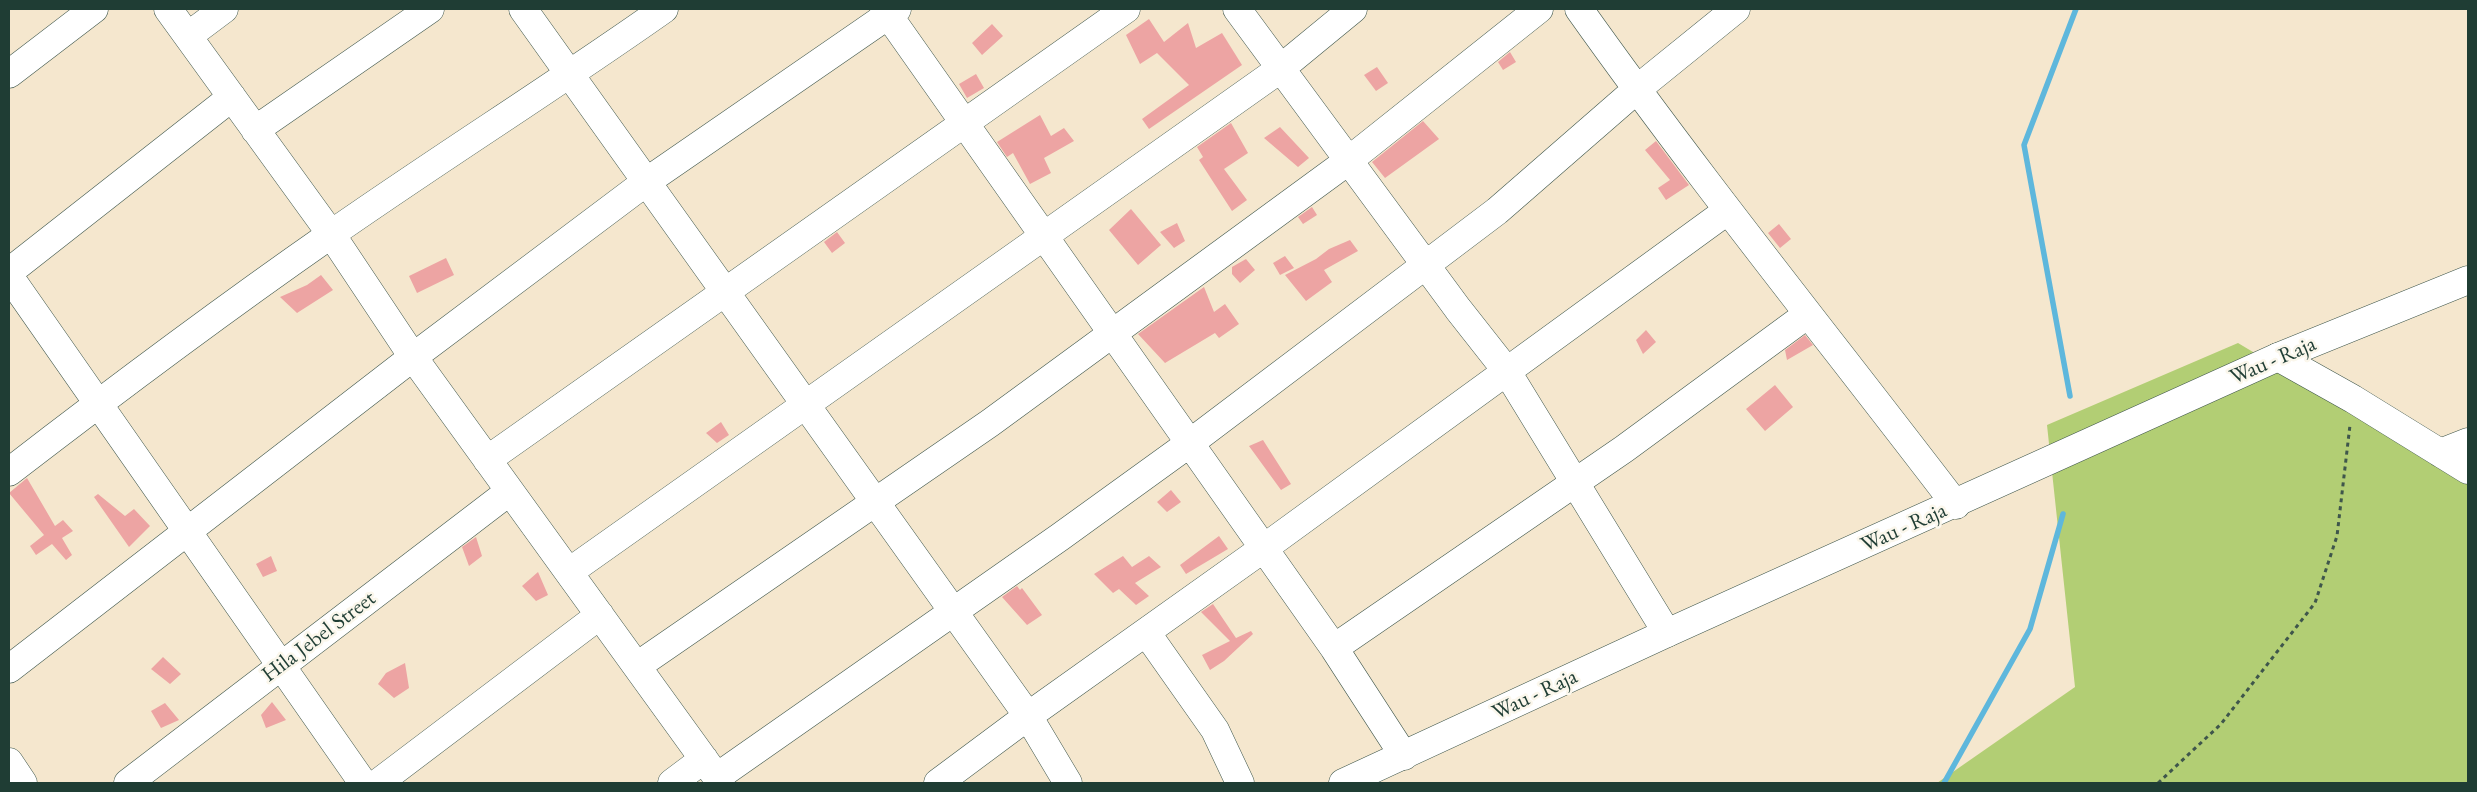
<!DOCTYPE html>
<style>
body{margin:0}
#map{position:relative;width:2477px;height:792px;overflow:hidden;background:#f5e7ce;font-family:"EB Garamond",serif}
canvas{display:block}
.frame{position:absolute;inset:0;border:10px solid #1f3d34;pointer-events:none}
</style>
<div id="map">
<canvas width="2477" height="792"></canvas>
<div class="frame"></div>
</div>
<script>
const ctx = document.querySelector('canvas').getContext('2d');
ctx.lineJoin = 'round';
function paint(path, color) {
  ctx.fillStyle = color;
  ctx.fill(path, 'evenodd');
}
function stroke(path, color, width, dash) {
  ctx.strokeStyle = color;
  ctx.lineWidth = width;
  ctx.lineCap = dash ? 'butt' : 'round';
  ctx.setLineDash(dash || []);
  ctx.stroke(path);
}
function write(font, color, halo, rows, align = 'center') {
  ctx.font = font + ' "EB Garamond",serif';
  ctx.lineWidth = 5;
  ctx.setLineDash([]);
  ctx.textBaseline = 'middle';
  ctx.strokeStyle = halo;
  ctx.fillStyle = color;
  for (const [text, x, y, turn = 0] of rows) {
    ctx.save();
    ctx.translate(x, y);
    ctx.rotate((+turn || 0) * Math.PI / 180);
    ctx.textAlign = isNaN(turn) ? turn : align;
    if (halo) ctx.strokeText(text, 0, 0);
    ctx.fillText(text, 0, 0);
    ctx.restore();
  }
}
const green = new Path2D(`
 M2238,343L2468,481V783H1937L2075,687L2047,425Z`);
const stream = new Path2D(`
 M2070,396L2024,145L2076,9
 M1944,783L2030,629L2063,514`);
const building = new Path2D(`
 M1149,19L1164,42L1188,23L1196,48L1222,33L1242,65L1149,129L1142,119L1189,85L1157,53L1140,64L1126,35Z
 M992,24L1003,36L982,55L972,43Z
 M1510,52L1516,62L1503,70L1498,62Z
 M1377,67L1388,83L1376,91L1364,75Z
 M976,74L984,88L967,98L959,84Z
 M1040,115L1051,136L1064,128L1074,141L1044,158L1051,173L1030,184L1013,153L1007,157L997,142Z
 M1423,121L1439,139L1385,178L1372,162Z
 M1231,123L1248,153L1224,169L1247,200L1232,211L1199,160L1203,157L1197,147Z
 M1280,127L1309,158L1298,167L1264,138Z
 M1656,141L1689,185L1666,200L1658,188L1670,180L1645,150Z
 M1312,207L1317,215L1303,224L1298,217Z
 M1131,209L1161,245L1138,265L1109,230Z
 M1177,223L1185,241L1174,248L1160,232Z
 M1779,224L1791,239L1780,248L1768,233Z
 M837,232L845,243L832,253L824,242Z
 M1350,240L1358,251L1324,270L1332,282L1306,301L1285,275L1316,259L1329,249Z
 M1285,256L1294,268L1280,275L1273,263Z
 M446,258L454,275L417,293L409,276Z
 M1246,259L1255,270L1240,283L1232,274V267Z
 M321,275L333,290L297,313L280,297L307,285Z
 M1204,287L1214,312L1225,304L1239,324L1219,338L1215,333L1165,363L1138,334Z
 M1646,330L1656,342L1643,354L1636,340Z
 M1805,335L1813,345L1787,360L1785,350Z
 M1775,385L1793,407L1765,431L1746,409Z
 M721,422L729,435L717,443L706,433Z
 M1263,440L1291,484L1281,490L1249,446Z
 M27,478L55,526L63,520L73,531L62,538L72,555L66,560L52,544L36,555L30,546L44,535L9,493Z
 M1171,490L1181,502L1167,512L1157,502Z
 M98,494L125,516L134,509L150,526L129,547L94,497Z
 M1219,536L1228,549L1186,574L1180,565Z
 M476,537L482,556L469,566L462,547Z
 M271,556L277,571L263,577L256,564Z
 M1123,556L1132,567L1149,556L1161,567L1135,583L1149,596L1136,605L1119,589L1113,593L1094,574Z
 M538,572L548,595L536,601L522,586Z
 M1017,586L1020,590L1022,588L1042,615L1027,625L1002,597Z
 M1213,604L1236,638L1251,631L1253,634L1224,661L1210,670L1202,655L1230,641L1201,612Z
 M163,657L181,674L170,684L151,669Z
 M405,663L409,688L394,698L378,684L386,673Z
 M272,702L286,720L266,728L261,715Z
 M165,703L179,720L161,728L151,711Z`);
const path = new Path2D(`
 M2158,783L2221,724L2315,603L2337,536L2350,425`);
const minor = new Path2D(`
 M168,9L331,234L413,357L721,783
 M523,9L1028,716L1068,783
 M884,9L1334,648L1404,756
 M1237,9L1458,309L1506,370L1667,633
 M1579,9C1699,178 1830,340 1956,505
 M188,36L224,9
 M9,74L94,9
 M255,130L430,9
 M9,272L232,97
 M9,276L363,783
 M2278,357L2353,399L2468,470
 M2440,453L2468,442
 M487,460L1126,9
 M9,472C114,391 221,311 330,235C440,158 555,86 664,9
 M569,572L1280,69L1353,9
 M1146,632L1215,730L1240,783
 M1334,648L1624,449L1808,314
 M637,666L990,423L1348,161L1539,9
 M9,669L413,357L646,182L897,9
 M9,762L23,783
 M717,777L1060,537L1190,443L1497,211L1636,90L1736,9
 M128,783L510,491
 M378,783L600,615
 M672,783L704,759
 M938,783L1028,716L1264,548L1727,211`);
const major = new Path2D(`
 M1343,783L1667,633L2278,357L2468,280`);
const streetNames = [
 ["Wau - Raja",2273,361,-23],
 ["Wau - Raja",1904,528,-24],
 ["Hila Jebel Street",319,637,-37],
 ["Wau - Raja",1535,695,-25]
];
paint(green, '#b2ce74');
stroke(stream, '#5eb7dc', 5.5);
paint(building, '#eda4a3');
stroke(minor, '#3f564b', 29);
stroke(major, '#3f564b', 29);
stroke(path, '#3f564b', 3, [4, 4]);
stroke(minor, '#fff', 28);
stroke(major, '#fff', 28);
write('22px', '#1f3d34', '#fbf7ec', streetNames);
</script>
